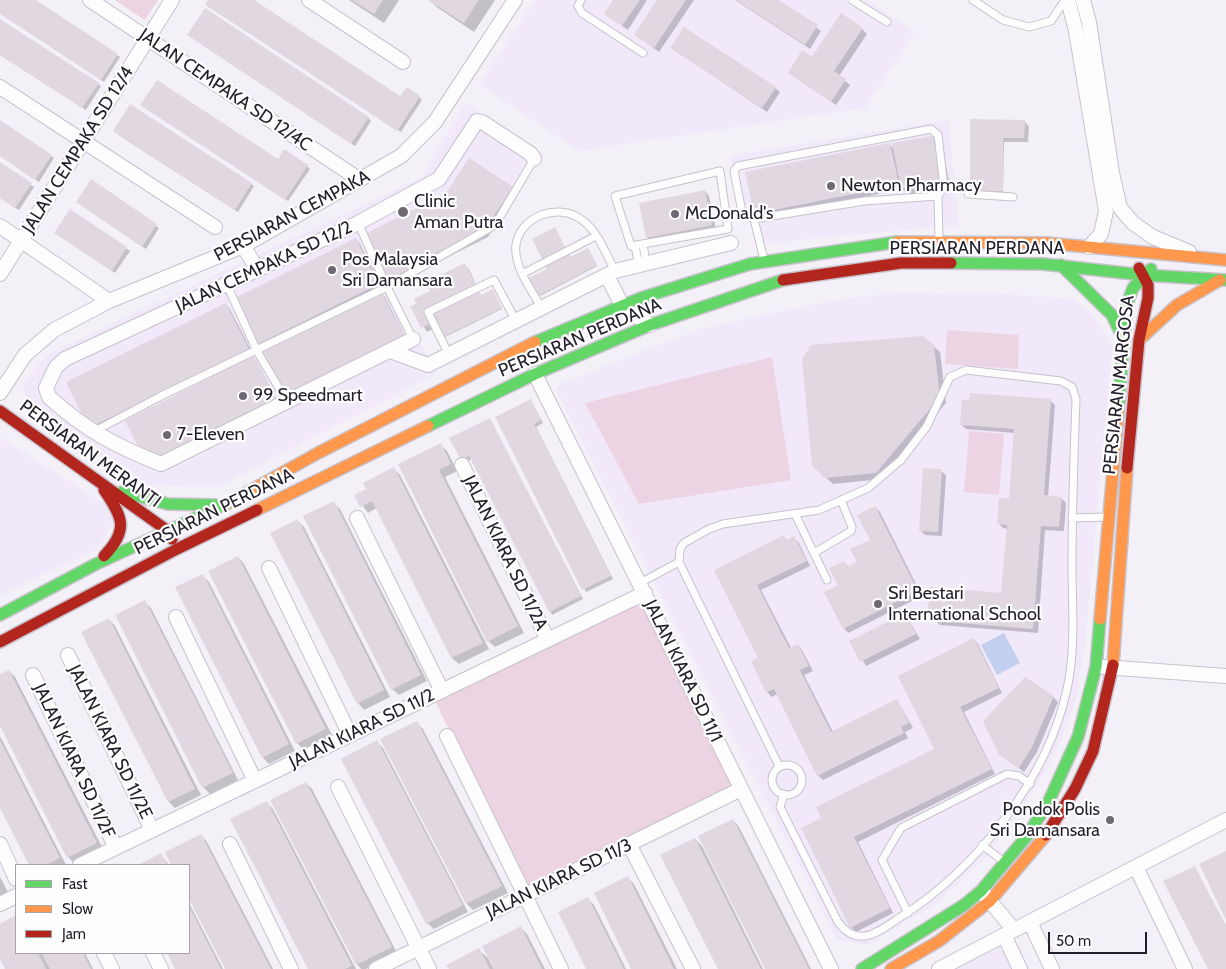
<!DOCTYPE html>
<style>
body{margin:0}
#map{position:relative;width:1226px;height:969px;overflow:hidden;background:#f4f0f8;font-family:Cabin,sans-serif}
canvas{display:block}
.legend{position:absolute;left:15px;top:864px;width:175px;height:90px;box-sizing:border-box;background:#fefefe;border:1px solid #a7a4a9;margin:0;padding:6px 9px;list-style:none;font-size:15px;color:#241e2a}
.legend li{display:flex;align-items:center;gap:10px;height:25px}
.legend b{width:25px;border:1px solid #a7a4a9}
.scale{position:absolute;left:1048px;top:932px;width:99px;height:22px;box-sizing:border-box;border:2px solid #241e2a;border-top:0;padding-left:6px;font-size:15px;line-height:18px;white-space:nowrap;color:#241e2a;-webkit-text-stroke:4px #fefefe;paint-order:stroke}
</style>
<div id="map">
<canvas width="1226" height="969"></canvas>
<ul class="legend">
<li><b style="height:6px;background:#63d668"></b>Fast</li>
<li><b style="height:6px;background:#ff974d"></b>Slow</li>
<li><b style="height:6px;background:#b3261e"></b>Jam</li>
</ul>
<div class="scale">50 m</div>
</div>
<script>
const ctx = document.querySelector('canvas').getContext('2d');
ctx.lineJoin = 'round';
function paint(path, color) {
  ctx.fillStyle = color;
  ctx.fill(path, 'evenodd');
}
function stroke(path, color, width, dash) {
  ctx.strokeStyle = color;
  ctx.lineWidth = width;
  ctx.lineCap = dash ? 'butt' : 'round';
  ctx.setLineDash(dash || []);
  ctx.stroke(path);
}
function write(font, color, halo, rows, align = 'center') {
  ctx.font = font + ' Cabin,sans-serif';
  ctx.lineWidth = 4.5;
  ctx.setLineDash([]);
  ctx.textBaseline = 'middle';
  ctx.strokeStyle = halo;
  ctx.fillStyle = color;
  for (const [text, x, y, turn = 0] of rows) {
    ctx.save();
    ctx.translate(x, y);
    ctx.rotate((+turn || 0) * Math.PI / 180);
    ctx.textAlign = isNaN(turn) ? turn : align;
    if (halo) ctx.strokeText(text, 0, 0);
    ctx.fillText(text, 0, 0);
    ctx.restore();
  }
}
const built = new Path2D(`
 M535,0H867L915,32L865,108L580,151L479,84Z
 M465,103L545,155L487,229L386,284L438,373L218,487L143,485L30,410L22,384L48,354L422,177Z
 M948,120L959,225L758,244L729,156Z
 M903,292L1005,294L1072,299L1087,308L1101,325L1113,347L1086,633L1076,699L1064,732L1048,767L1019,813L985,858L935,905L867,945L837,940L556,390L560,384L699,329L835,300Z
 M0,437L108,506L113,521L103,541L93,551L0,595Z
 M1015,939L1030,969H958Z`);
const green = new Path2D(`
 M115,0H158L145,20Z
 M947,330L1019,335L1018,369L945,364Z
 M772,357L791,480L639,504L585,403Z
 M969,431L1004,434L999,495L964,492Z
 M642,598L735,788L527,889L434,699Z`);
const water = new Path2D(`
 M1004,633L1020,663L997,675L981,645Z`);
const shadow = new Path2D(`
 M0,0H34L120,57L104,82L0,13Z
 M209,0H252L401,98L419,97L422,100L401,132L209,7L206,4Z
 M349,0H399L384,23Z
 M429,0H495L474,32L438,8Z
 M615,0H647L628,30L605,14Z
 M659,0H694L659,52L636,35Z
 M735,0H776L821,31L810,49Z
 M0,20L101,86L86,110L0,55Z
 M862,29L867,34L839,76L850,85L836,105L789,73Z
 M191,37L368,118L371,121L355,146Z
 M672,48L775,88L780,92L767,112Z
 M145,108L278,160L307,166L310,169L288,201Z
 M972,121H1024L1029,126L1028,142H1004L1003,192L972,191Z
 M0,122L54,158L39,182L0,156Z
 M117,134L251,184L254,186L238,212Z
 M932,137L942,147L951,191L912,198L903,189L759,218L755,213L890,145L894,149Z
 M0,164L34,187L19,210L0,198Z
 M91,181L159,228L146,249L77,202Z
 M512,188L517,193L488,237L394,284L390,279Z
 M705,191L709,196L716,229L652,242L647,237Z
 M70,211L130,251L115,273L56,233Z
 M555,229L571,258L589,250L597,266L540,296L548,269Z
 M356,239L360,244L383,289L379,291L385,297L408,342L345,311L264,348L259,343Z
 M465,265L469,269L481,296L494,292L502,309L445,337L439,326L427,332L412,307Z
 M226,305L230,309L253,354L251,355L257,362L280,406L249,356L99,430L91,425Z
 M933,346L940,352L946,403L882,479L833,484L820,472Z
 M1050,400L1055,405L1048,497L1061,498L1066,503L1064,531L1045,530L1038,633L940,625L935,620V615L929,610L1003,595L1008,529L1003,528L998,523L1010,500L1015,433L966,429L961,424Z
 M531,401L543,423L536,427L613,579L586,592L497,417Z
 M490,419L583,599L552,615L472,459L464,463L462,460Z
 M440,444L447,451L457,471L445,477L524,633L495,647L488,641L399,465Z
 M394,469L400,475L489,649L459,664L452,658L377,508L368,513L356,496L368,490Z
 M941,471L946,475L942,536L925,535L920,530Z
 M333,503L340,509L427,681L399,695L392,689Z
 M875,507L880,512L922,596L848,633L844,628L840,586L844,562L849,568L858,563L872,540Z
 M298,521L304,527L390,697L364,710L358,703Z
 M784,537L788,541L794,538L799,543L810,566L761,590L791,648L798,645L802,650L813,671L804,675L833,732L897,700L913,728L905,732L908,738L823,780L818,775L777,694L772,697L767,692L760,658L715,571Z
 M238,557L244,564L332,735L304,750L297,743Z
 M202,575L209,582L295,751L269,764L263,758Z
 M144,601L151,608L238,780L210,794L203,787Z
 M905,614L920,639L866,666L851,641Z
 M109,619L115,626L201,795L175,808L169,802L83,632Z
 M974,640L978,644L1002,693L964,712L995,774L858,842L893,913L856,932L851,927L823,819L936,750Z
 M9,671L15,677L103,849L74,863L68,857L0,723V676Z
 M1053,697L1058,702L1037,752L1024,772L1000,754Z
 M416,722L423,729L508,893L473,910L467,904L382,740Z
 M0,736L66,865H30L0,806Z
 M377,742L383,748L468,912L434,929L427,923Z
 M306,783L312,789L397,953L366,969H361L357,964Z
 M266,802L273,809L356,969H309Z
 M733,820L739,827L811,969H766Z
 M201,835L207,842L273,969H226L189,896V865H173L166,853Z
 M695,839L702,846L763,969H719Z
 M161,855L169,865H140Z
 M1194,867L1226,926V969H1209Z
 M0,877L8,892L0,896Z
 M628,878L634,884L677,969H633Z
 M587,898L594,905L626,969H588Z
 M189,903L223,969H177L168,953H189Z
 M16,917V953H85L93,969H7L0,956V925Z
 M521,928L527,934L545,969H450L479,950L490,960Z`);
const building = new Path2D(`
 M0,0H36L118,54L101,80L0,14Z
 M208,0H254L400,96L407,87L420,96L397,131L205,4Z
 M352,0H383L374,14Z
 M428,0H479L464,23Z
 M613,0H640L622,26L604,14Z
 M657,0H686L654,48L634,35Z
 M736,0H778L818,25L805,45Z
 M205,8L369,117L351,144L187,35Z
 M841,13L863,28L834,71L846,79L831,102L788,73L802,50L812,57Z
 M0,19L99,83L82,108L0,55Z
 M684,27L776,87L762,108L670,48Z
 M157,80L278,159L284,149L308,165L285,200L140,105Z
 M130,104L252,183L235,210L113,131Z
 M970,119L1025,120L1024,138H1003V191H970Z
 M0,120L52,155L35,180L0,156Z
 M933,136L942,181L901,189L892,143Z
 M890,143L899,185L754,214L745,172Z
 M469,158L513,187L483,232L389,280L365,234L446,193Z
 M0,162L32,183L15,208L0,198Z
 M91,179L157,224L142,247L76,202Z
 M705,190L712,225L646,238L639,203Z
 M70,209L127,247L112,271L54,233Z
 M555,227L570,257L588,248L597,265L538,296L528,278L547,269L532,239Z
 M356,238L379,284L258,344L235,298Z
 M465,263L481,295L493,289L502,308L443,337L436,321L421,328L410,306L416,304L414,299L430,291L426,282Z
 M381,291L405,337L285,398L261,352Z
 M226,303L249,349L93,426L85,421L66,382Z
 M923,336L934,345L940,397L876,473L825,478L812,466L802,359L811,345Z
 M253,355L277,401L161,461L144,458L125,421Z
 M970,393L1051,399L1044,495L1062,497L1059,527L1041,526L1033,629L934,621V611H928L929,587L1001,593L1007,525L997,524L999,498H1009L1014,429L960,425L962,400H969Z
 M531,399L541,420L534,424L611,576L582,590L495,417Z
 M490,418L581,596L549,612L469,456L461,460L449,438Z
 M441,443L451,464L439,470L518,626L487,642L398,464Z
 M394,467L483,643L451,658L372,501L360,507L354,495L366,489L363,483Z
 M923,468L942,469L938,532L919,531Z
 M334,501L421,675L391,690L303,516Z
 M875,506L918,591L843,629L824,592L838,585L829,568L844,561L847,567L857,562L850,549L870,540L857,515Z
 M298,519L384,690L357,704L270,533Z
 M784,535L787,540L794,536L807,561L757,585L789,648L798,644L809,666L800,670L831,732L897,699L909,723L901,727L904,733L817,776L774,689L766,693L751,661L758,658L714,570Z
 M238,556L326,729L296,744L208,571Z
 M203,574L289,744L262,758L175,587Z
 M145,600L233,773L202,788L115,615Z
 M905,613L916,634L860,662L849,641Z
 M109,618L195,789L168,802L81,632Z
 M974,638L999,688L960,707L992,769L854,837L890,908L850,928L801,828L821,818L816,807L934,749L898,676Z
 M9,670L97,843L67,858L0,726V674Z
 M1025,677L1054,696L1032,747L1019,768L999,755L983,721Z
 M417,721L502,886L466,904L380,739Z
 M0,740L60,858L46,865H29L0,808Z
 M377,740L463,905L426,924L341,759Z
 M306,782L392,947L356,965L270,800Z
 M267,801L352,966L345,969H308L230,819Z
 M733,819L809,969H765L698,836Z
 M201,834L271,969H225L189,899V865H171L165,852Z
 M695,838L761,969H718L660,855Z
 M1226,851V920L1199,864Z
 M161,853L167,865H138Z
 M1195,866L1226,927V969H1208L1163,881Z
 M628,876L674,969H631L594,893Z
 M588,897L624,969H586L558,912Z
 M189,906L221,969H175L167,953H189Z
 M16,915V953H38L46,969H5L0,959V924Z
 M521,926L542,969H493L482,946Z
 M479,948L490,969H449L446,965Z
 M41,953H83L91,969H50Z`);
const lane = new Path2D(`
 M581,0L578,6L582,13L643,53
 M852,0L887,22
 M973,0L1003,20L1029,27L1051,21L1065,0
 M720,171L728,229L631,246L615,196Z
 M968,194L1013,197
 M938,196L864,201L754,219L742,212L734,171L738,166L931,129L938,135L944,187L938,196L939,240
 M754,219L764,260
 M358,223L387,287L413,339
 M643,244L646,263
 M635,246L639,265
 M522,274L596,236
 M227,285L257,351L287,402
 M542,308C532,292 513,265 516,245C520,216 559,202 582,220C598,231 606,254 615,271
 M449,355L428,312L494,280L516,321
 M93,432L161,396L387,287L495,225L534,159
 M795,514L827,580
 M1072,518L1107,517
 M814,553L851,531L852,527L841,500
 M640,583L679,562
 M772 780a15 15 0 1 1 30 0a15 15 0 1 1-30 0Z
 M779,766L679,562L680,549L684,543L709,529L723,524L819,510L868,488L901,460L927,426L950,377L966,370L1061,381L1072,387L1076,399C1074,454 1072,509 1072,565C1072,605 1076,649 1067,689C1048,778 976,870 899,918C878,932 858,949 838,922L780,807L784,794
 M982,845L1003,861
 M908,913L882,860L901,828L1007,774L1019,776L1030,784`);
const street = new Path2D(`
 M90,0L360,180
 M309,0L403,62
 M1068,0L1076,31L1106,211L1101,234L1089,247
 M1083,0L1089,22L1112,173L1120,208L1133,223L1153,237L1189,252
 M0,87L215,227
 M0,226L109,301
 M243,246L258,270
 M0,274L172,0
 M607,276L623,307L650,325
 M413,339L161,464C116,446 85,430 49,397L46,388L56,367L65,359L358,223L439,179L477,121L482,122L531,154L534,159
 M390,351L428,365L615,271L731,243
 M535,374L831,969
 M0,393L25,355L54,330L109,301L243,246L401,156L435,122L515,0
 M462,465L548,640
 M357,518L442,691
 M269,568L350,735
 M176,617L255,781
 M68,655L152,830
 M1104,667L1226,676
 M33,675L116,848
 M447,736L561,969
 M338,787L429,969
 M0,844L16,879
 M230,844L291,969
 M629,844L693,969
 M80,865L645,593
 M1136,867L1185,969
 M984,894L1014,930
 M0,904L16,896
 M1030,922L1052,969
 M1004,935L1020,969
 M104,953L112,969
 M153,953L161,969
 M376,969L741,789
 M939,969L1226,820`);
const fast = new Path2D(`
 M951,263L1043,264L1143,275L1226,280
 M1061,265L1112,315L1124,340
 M535,342L641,298L750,264L897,242
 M1118,413L1127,304L1133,288L1151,269
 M428,426L535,374L650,325L783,280
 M122,492L168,504L215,505
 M0,615L96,564L228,503
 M862,969L964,905L981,891L1027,836L1048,803L1078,737L1096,667L1100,619`);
const slow = new Path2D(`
 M897,242L1046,243L1226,260
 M1139,340L1177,305L1220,280
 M228,503L318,453L535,342
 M257,510L428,426
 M1100,619L1118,413
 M1113,665L1127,468
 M891,969L939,941L990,901L1046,835`);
const jam = new Path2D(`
 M783,280L901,263H951
 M0,411L168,531L172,539
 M1127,468L1139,340L1148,298V285L1139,268
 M104,490C123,517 129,530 104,556
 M0,642L177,549L257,510
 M1046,835L1075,789L1093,751L1113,665`);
const markers = [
 [831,186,5,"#6d6872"],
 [403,212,6,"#6d6872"],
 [675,214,5,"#6d6872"],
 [332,270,5,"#6d6872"],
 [243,396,5,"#6d6872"],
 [167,435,5,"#6d6872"],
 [878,604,5,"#6d6872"],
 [1110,820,5,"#6d6872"]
];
const streetNames = [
 ["JALAN CEMPAKA SD 12/4C",225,90,34],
 ["JALAN CEMPAKA SD 12/4",78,150,-58],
 ["PERSIARAN CEMPAKA",292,216,-28],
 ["PERSIARAN PERDANA",977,249],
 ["JALAN CEMPAKA SD 12/2",264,267,-25],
 ["PERSIARAN PERDANA",580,338,-23],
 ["PERSIARAN MARGOSA",1119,385,-84],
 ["PERSIARAN MERANTI",90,454,36],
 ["PERSIARAN PERDANA",214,512,-26],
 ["JALAN KIARA SD 11/2A",505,553,64],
 ["JALAN KIARA SD 11/1",683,671,64],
 ["JALAN KIARA SD 11/2",362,729,-26],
 ["JALAN KIARA SD 11/2E",110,742,64],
 ["JALAN KIARA SD 11/2F",74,761,65],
 ["JALAN KIARA SD 11/3",559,879,-26]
];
const poiNames = [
 ["Newton Pharmacy",841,186],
 ["Clinic",414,202],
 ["Aman Putra",414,223],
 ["McDonald's",685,214],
 ["Pos Malaysia",342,260],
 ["Sri Damansara",342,281],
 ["99 Speedmart",253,396],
 ["7-Eleven",177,435],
 ["Sri Bestari",888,594],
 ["International School",888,615],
 ["Pondok Polis",1100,810,"right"],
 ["Sri Damansara",1100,831,"right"]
];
paint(built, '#f1e8fa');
paint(green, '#edd4e3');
paint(water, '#c3cfee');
paint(shadow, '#0003');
paint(building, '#e0d7e1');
stroke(lane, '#c7c2cc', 9);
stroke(street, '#c7c2cc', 16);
stroke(fast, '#c7c2cc', 14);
stroke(slow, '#c7c2cc', 14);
stroke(jam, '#c7c2cc', 14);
stroke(lane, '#fdfdfe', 7);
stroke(street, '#fdfdfe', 14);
stroke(fast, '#63d668', 11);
stroke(slow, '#ff974d', 11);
stroke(jam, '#b3261e', 11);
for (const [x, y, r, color] of markers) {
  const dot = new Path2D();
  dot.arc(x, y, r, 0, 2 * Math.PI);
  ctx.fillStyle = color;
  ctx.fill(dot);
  stroke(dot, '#fefefe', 2);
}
write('18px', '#241e2a', '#fefefe', streetNames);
write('18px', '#241e2a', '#fefefe', poiNames, 'left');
</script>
